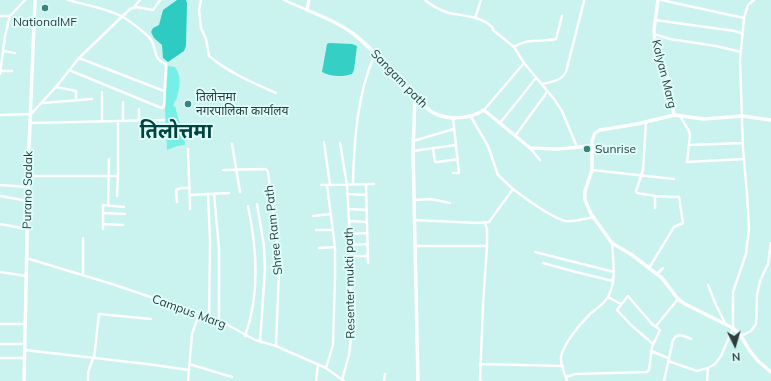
<!DOCTYPE html>
<meta charset="utf-8">
<style>
body{margin:0}
#map{position:relative;width:771px;height:381px;overflow:hidden;background:#caf2ee;font-family:Mulish,sans-serif}
canvas{display:block}
.north{position:absolute;left:715px;top:325px;width:40px;height:40px;-webkit-text-stroke:3px #defefb;paint-order:stroke;rotate:175deg;font-size:11px;font-weight:700;line-height:16px;text-align:center;color:#2d3d3c}
.north::after{content:'';display:block;margin:auto;width:14px;height:18px;background:#2d3d3c;clip-path:polygon(50% 0,100% 100%,50% 72%,0 100%)}
</style>
<div id="map">
<canvas width="771" height="381"></canvas>
<div class="north">N</div>
</div>
<script>
const ctx = document.querySelector('canvas').getContext('2d');
ctx.lineJoin = 'round';
function paint(path, color) {
  ctx.fillStyle = color;
  ctx.fill(path, 'evenodd');
}
function stroke(path, color, width, dash) {
  ctx.strokeStyle = color;
  ctx.lineWidth = width;
  ctx.lineCap = dash ? 'butt' : 'round';
  ctx.setLineDash(dash || []);
  ctx.stroke(path);
}
function write(font, color, halo, rows, align = 'center') {
  ctx.font = font + ' Mulish,"Noto Sans Devanagari",sans-serif';
  ctx.lineWidth = 4;
  ctx.setLineDash([]);
  ctx.textBaseline = 'middle';
  ctx.strokeStyle = halo;
  ctx.fillStyle = color;
  for (const [text, x, y, turn = 0] of rows) {
    ctx.save();
    ctx.translate(x, y);
    ctx.rotate((+turn || 0) * Math.PI / 180);
    ctx.textAlign = isNaN(turn) ? turn : align;
    if (halo) ctx.strokeText(text, 0, 0);
    ctx.fillText(text, 0, 0);
    ctx.restore();
  }
}
const green = new Path2D(`
 M168,66L175,67C183,78 179,89 176,101L175,100L173,107L175,106L178,118L184,133L185,145L177,146L167,150L165,109Z`);
const forest = new Path2D(`
 M177,0H186L187,3L186,46L184,51L168,62L163,58L162,45L154,38L151,32L153,28L159,25L163,10Z`);
const water = new Path2D(`
 M329,43L352,44L357,46L354,70L352,74C344,77 330,77 322,72L327,44Z`);
const street = new Path2D(`
 M68,0C85,5 105,8 121,16C131,21 141,30 149,37C158,46 151,59 166,64L164,106L162,108L159,107L69,70
 M201,0L199,10L201,28L206,39L209,56C228,72 253,83 276,93
 M284,0L307,10
 M425,0C432,6 440,10 449,13C464,16 482,16 493,28V30L514,47L524,63L554,99L562,111L577,147
 M661,0L744,18
 M134,7L140,0
 M0,16H10L25,0
 M475,18L481,0
 M655,20L735,31L743,34
 M654,34L670,39L716,46L741,52
 M514,47C526,38 542,42 556,39L562,16
 M3,51L15,53
 M79,58L164,91
 M0,71H12
 M0,74L5,36L10,16
 M542,84C552,82 561,81 566,72L584,1
 M56,87L76,91V100
 M102,92V121
 M123,102V121
 M42,103L92,99
 M139,109V120
 M484,110L524,63
 M0,115L31,114L56,87L79,58L130,9L136,7L153,10L160,0
 M680,116L689,131L690,135L687,162L744,159
 M453,118L459,173H453
 M646,122L643,170L636,191L637,193L655,196V208
 M30,123L164,120
 M500,123L536,78
 M515,136L545,95L547,91
 M413,141L454,129
 M324,142L330,185
 M340,143L347,185L351,256V337L349,355L342,380
 M232,144L240,192
 M689,145L742,143
 M433,148L435,162H438L458,159
 M530,148L540,160
 M188,149L190,209
 M413,151L456,145
 M223,170L266,169L268,172L277,241L279,269L276,346
 M592,170L674,179
 M29,176H118V121
 M353,184C354,141 357,94 375,54
 M366,184L368,263
 M0,185L28,187
 M321,185L374,184
 M513,189C525,198 551,218 566,221C575,222 585,219 594,217
 M208,194L210,240L209,317
 M214,194L219,248V320
 M347,194L366,195
 M190,195L229,193
 M0,196L28,201
 M117,196L118,176
 M414,200L431,199L450,203
 M177,202L176,190L181,188H190
 M257,204L264,246L265,269L260,342
 M108,206L109,159
 M348,209L367,210
 M103,213L125,214
 M313,216L330,214
 M415,220L478,223L489,222L513,189L498,175L488,146L471,117
 M349,221L367,222
 M0,224L27,229
 M103,224L123,225
 M103,229V205L124,207
 M316,230H332
 M350,234L367,233
 M351,245L368,244
 M415,246H487
 M319,248L335,247
 M535,252L614,272
 M351,256H368
 M26,258L112,284L219,320L255,340L276,346L326,368L344,381
 M543,263L576,272L613,281
 M649,268L674,227L683,223L679,197L655,196
 M0,272L26,276
 M657,274L663,268
 M83,275V238
 M708,285L716,305L725,323
 M608,297L621,304
 M0,324H24
 M656,326L678,299
 M245,336C260,295 257,248 248,206
 M741,336L751,331L756,324L757,295L760,281L768,264L771,243
 M0,344H25
 M25,350L147,364L189,370
 M651,351L668,358
 M0,358H24
 M94,358L99,314L151,319
 M668,361L697,371L708,368L715,364L721,356L733,328V292L746,254L749,228L747,194L743,149L740,61L744,18L748,5L754,0
 M189,364L232,377
 M480,364L563,366
 M326,368L333,345L335,278V247L327,185
 M566,377L575,374L647,372L649,370L652,347L660,330L652,324L628,296L617,310L631,325L653,344
 M88,381V373L93,358
 M188,381L192,334L199,314
 M316,381L318,365
 M384,381L385,374
 M481,381H480L483,306L487,246V229L485,223
 M567,381C565,374 560,364 561,357C563,344 581,323 590,314C596,309 604,304 608,297C617,280 613,261 612,243
 M664,381L673,340C678,332 684,336 691,339
 M707,381L708,368`);
const secondary = new Path2D(`
 M309,0L307,10C322,16 338,23 351,32C373,48 392,73 411,93C417,98 423,105 429,110C444,121 468,120 484,110L530,148L558,149L591,146
 M658,0L654,30L655,44L668,78L674,115L637,124L600,130L595,133L592,141V170L585,191V200L591,214L612,243L632,255L662,278L678,299L685,304L733,328L741,336L750,351L758,361L771,372
 M415,96L413,151L418,381
 M674,115L704,119L742,116L771,120
 M24,381L29,147L35,0`);
const markers = [
 [45,8,4,"#3c837e"],
 [188,104,4,"#3c837e"],
 [587,149,4,"#3c837e"]
];
const poiNames = [
 ["NationalMF",45,22,"center"],
 ["तिलोत्तमा",196,97],
 ["नगरपालिका कार्यालय",196,111],
 ["Sunrise",595,149]
];
const streetNames = [
 ["Kalyan Marg",664,74,76],
 ["Sangam path",399,79,46],
 ["Purano Sadak",28,190,-89],
 ["Shree Ram Path",274,230,-96],
 ["Resenter mukti path",350,283,-91],
 ["Campus Marg",189,312,20]
];
const townNames = [
 ["तिलोत्तमा",176,132]
];
paint(green, '#76efe6');
paint(forest, '#2ecbc2');
paint(water, '#35cfc6');
stroke(street, '#fff', 2.5);
stroke(secondary, '#fff', 3.5);
for (const [x, y, r, color] of markers) {
  const dot = new Path2D();
  dot.arc(x, y, r, 0, 2 * Math.PI);
  ctx.fillStyle = color;
  ctx.fill(dot);
  stroke(dot, '#defefb', 1.5);
}
write('12px', '#2d3d3c', '#defefb', poiNames, 'left');
write('12px', '#2d3d3c', '#defefb', streetNames);
write('bold 20px', '#004340', '#defefb', townNames);
</script>
